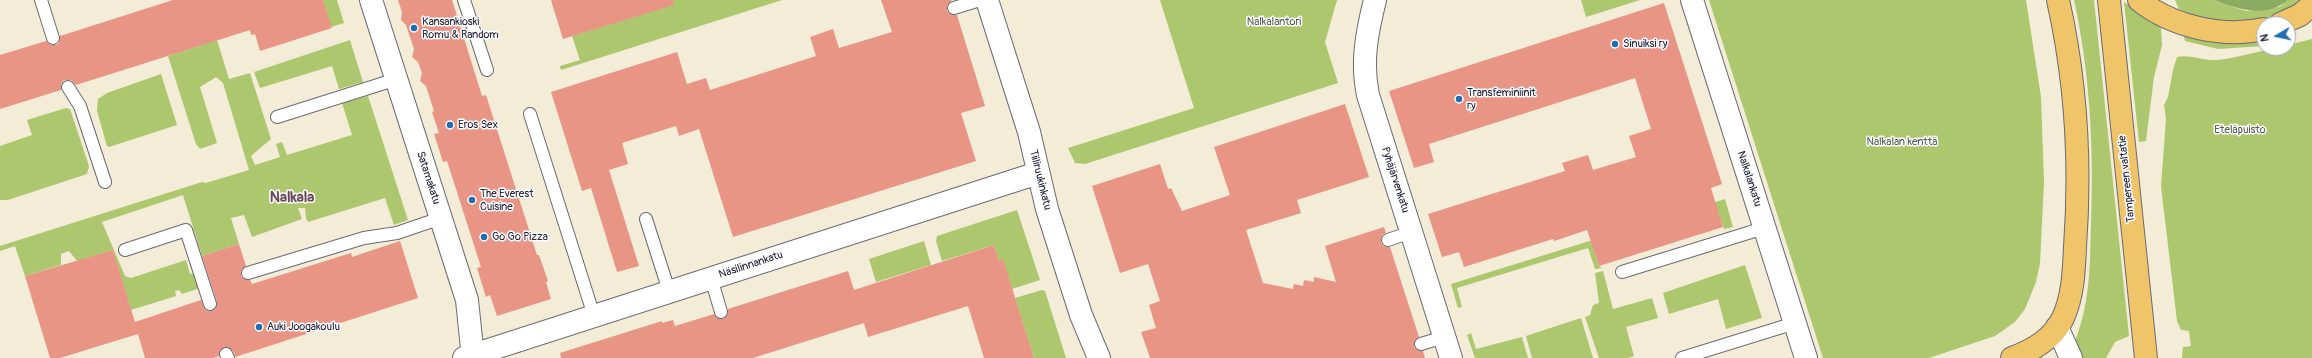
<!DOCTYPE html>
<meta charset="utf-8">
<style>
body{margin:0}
#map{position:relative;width:2312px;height:358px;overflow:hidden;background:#f3ecd7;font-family:Pangolin,sans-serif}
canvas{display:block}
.north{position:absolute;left:2256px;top:16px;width:40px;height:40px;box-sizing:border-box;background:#fff;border:1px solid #a7a7b1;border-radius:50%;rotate:261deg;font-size:11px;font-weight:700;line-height:16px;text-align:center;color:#22223b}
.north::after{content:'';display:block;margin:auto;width:14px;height:18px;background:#1f6fb2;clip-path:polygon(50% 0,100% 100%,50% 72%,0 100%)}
</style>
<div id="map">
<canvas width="2312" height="358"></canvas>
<div class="north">N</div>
</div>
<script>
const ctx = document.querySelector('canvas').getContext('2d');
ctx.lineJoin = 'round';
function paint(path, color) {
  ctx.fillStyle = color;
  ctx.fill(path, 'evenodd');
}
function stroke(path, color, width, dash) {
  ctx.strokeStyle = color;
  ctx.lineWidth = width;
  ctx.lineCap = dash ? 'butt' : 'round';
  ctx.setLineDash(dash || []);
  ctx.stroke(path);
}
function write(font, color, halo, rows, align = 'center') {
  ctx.font = font + ' Pangolin,sans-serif';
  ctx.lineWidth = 3;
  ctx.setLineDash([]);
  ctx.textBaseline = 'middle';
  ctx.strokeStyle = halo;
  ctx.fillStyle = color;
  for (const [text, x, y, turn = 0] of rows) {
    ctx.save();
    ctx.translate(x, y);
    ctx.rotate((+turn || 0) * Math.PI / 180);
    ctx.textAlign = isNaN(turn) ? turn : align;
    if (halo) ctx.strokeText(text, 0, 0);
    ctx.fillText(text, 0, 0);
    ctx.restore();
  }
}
const green = new Path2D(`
 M323,0H337L344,23L331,27Z
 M635,0H782L561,70L560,66L580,60L572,36L640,15Z
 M1160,0H1337L1325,42L1338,83L1085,164L1075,163L1068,148L1194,108Z
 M1581,0H1640L1586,17Z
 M1709,0H2026L2041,97L2044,182L2040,263L2036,282L2025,309L2015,322L1995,336L1929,358H1823Z
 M2074,0H2094L2129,336L2115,342L2106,358H2079L2073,346C2090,307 2090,266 2091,224C2094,149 2090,73 2074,0Z
 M2175,0H2213L2246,11L2279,7L2288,0H2303C2267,29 2221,23 2180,12Z
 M2124,2L2161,28L2162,45L2154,77L2146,141L2139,142Z
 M2183,34L2264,39V46L2218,49L2185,41Z
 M2312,39V358H2182L2183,347L2191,346L2189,331L2181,330L2177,321L2161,186L2166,119L2164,105L2168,97L2173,70L2177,57C2190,54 2204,61 2217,60C2241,58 2263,48 2288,48V45Z
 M217,40L229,79L250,73L271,139L251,156L255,165L280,157L276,144L282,142L287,155L352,135L342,103L368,96L408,220L394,225L385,198L308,222L306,218L305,208H298L302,219L252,237L244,215L231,218L239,244L202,256L183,195L102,222L125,276L131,278L186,260L190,274L195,273L200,288L182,294L179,290L175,291L176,296L131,310L113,250L77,261L69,251L61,254V265L25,276L15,246L0,251V246L202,182L206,183L249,170L223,83L216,77L200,87L217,143L200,149L196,144L168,56Z
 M350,40L363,82L339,89L332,66L260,88L254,72Z
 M161,74L177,125L109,147L107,146L97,111L98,99L107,93Z
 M66,108L70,109L89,166L87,174L8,200H0V146L32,135L27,120Z
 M1725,199L1733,227L1724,229L1717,209L1593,248L1599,266L1602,268L1595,269L1588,248L1457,288L1462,307L1458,308L1451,284Z
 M1017,210L1040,280L1012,289L1003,260L999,261L994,245L942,261L936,241L937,236Z
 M924,241L931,265L876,282L869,259Z
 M1745,265L1762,318L1726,329L1718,299L1669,314L1663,293Z
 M1603,271L1613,309L1652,298L1658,318L1626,327L1634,356L1628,358H1599L1585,317L1590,315L1593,305L1599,303L1595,273Z
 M1042,290L1045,291L1066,358H1034L1015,298Z
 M1581,318L1593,358H1532L1526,336Z
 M1471,333L1476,349L1522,337L1528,358H1475L1467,335Z`);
const forest = new Path2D(`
 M2214,0H2288C2265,19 2238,9 2214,0Z`);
const building = new Path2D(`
 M173,0H323L332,28L260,51L255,34L251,35L250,30L76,85L71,80H64L61,84V90L0,109V55L46,41L51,45H56L59,43L60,36Z
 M398,0H452L482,96L486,95L537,255H539L548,281L546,282L551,299L497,316L490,295L486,297L477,268L481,267L447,161L443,162L434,134L439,133L432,112L434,111L426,86L420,81L422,73L418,62L412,57L414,49L406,25L401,20L402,12Z
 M551,0H673L674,5L563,39Z
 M881,0H952L947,6V11L952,15H957L985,106L961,113L976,161L733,237L699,129L679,136L676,126L622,143L628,164L609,170L639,266L617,272L591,188L582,191L551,92L677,52L687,84L706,78L710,90L816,56L810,37L833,29L839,48L892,32Z
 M1664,3L1722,184L1711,188L1723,227L1599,266L1587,230L1554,241L1553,239L1464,267L1459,252L1442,257L1428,214L1565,171L1562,163L1588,155L1593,170L1636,157L1629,136L1651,129L1635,78L1429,144L1434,162L1414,168L1389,91Z
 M1345,104L1369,177L1297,200L1301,213L1246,230L1263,283L1293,289L1294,284L1303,286L1304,280L1314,282V277L1336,282L1325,246L1384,227L1386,233L1382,235L1381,242L1383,246L1390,247L1419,337L1414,342V347L1419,351H1423L1425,358H1150L1141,332L1156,328L1149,305L1160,301L1148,264L1120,273L1092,186L1160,164L1168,189L1171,188L1182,211L1230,195L1214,147Z
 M400,241L418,298L235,357L234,352L226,347L220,350L219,356L213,358H145L138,334L60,358H50L25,276L113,250L135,322L201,300L205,310L209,311L215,309L217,302L202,256L239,244L246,266L241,271V276L246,280H250L252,284L351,253L352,257Z
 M994,245L999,261L1003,259L1034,358H984L968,306L868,337L864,323L753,358H561L560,353L662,321V323L673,320L675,326L714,314L719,319H723L728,314V309L848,271L854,290Z`);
const service = new Path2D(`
 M41,0L53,38
 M464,0L487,70
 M954,8L980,0
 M68,87L80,106L105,182
 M530,114L594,316
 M277,117L397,79
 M646,219L669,291
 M1388,240L1411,232
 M125,250L186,230L210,304
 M1622,272L1764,228
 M248,273L364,238L397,233L441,218
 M711,278L721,312
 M1421,344L1444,337
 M226,354L228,358
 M1682,358L1795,323`);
const minor = new Path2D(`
 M371,0L467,300L473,358
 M987,0L1029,132L1047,209L1081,315L1099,358
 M1375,0C1367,32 1361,62 1368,95L1451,358
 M1692,0L1806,358
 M464,358L1038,173`);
const tertiary = new Path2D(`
 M2057,327L2071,358`);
const primary = new Path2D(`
 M2109,0L2146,358
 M2139,0C2172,27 2223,38 2264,29
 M2280,24L2300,15L2312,5
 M2012,358C2033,350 2053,339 2063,318C2073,296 2074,271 2075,247C2081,165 2076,80 2058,0`);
const markers = [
 [414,28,4,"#1f6fb2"],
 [1615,44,4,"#1f6fb2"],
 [1459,99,4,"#1f6fb2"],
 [450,125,4,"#1f6fb2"],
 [472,200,4,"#1f6fb2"],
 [484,237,4,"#1f6fb2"],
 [259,327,4,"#1f6fb2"]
];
const poiNames = [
 ["Kansankioski",422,22],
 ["Romu & Random",422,35],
 ["Sinuiksi ry",1623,44],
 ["Transfeminiinit",1467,93],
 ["ry",1467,106],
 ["Eros Sex",458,125],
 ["The Everest",480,194],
 ["Cuisine",480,207],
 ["Go Go Pizza",492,237],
 ["Auki Joogakoulu",267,327]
];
const parkNames = [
 ["Nalkalantori",1274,22],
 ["Eteläpuisto",2240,130],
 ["Nalkalan kenttä",1902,142]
];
const streetNames = [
 ["Satamakatu",428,178,72],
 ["Nalkalankatu",1749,179,72],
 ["Tampereen valtatie",2127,179,-96],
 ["Tiiliruukinkatu",1040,180,76],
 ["Pyhäjärvenkatu",1395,180,72],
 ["Näsilinnankatu",751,265,-18]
];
const districtNames = [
 ["Nalkala",292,198]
];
paint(green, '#acc76d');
paint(forest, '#89ac60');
paint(building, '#e89586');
stroke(service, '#6b6972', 14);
stroke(minor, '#6b6972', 24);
stroke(tertiary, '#6b6972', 24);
stroke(primary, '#6b6972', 24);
stroke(service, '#fff', 12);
stroke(minor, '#fff', 22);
stroke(tertiary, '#fff', 22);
stroke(primary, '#f0c469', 22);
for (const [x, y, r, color] of markers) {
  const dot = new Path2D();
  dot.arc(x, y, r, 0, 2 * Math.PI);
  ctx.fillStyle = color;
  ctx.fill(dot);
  stroke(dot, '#fff', 1.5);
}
write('11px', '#22223b', '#fff', poiNames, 'left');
write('11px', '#525c4c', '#fff', parkNames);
write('11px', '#22223b', '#fff', streetNames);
write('bold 15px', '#674a55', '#fff', districtNames);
</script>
